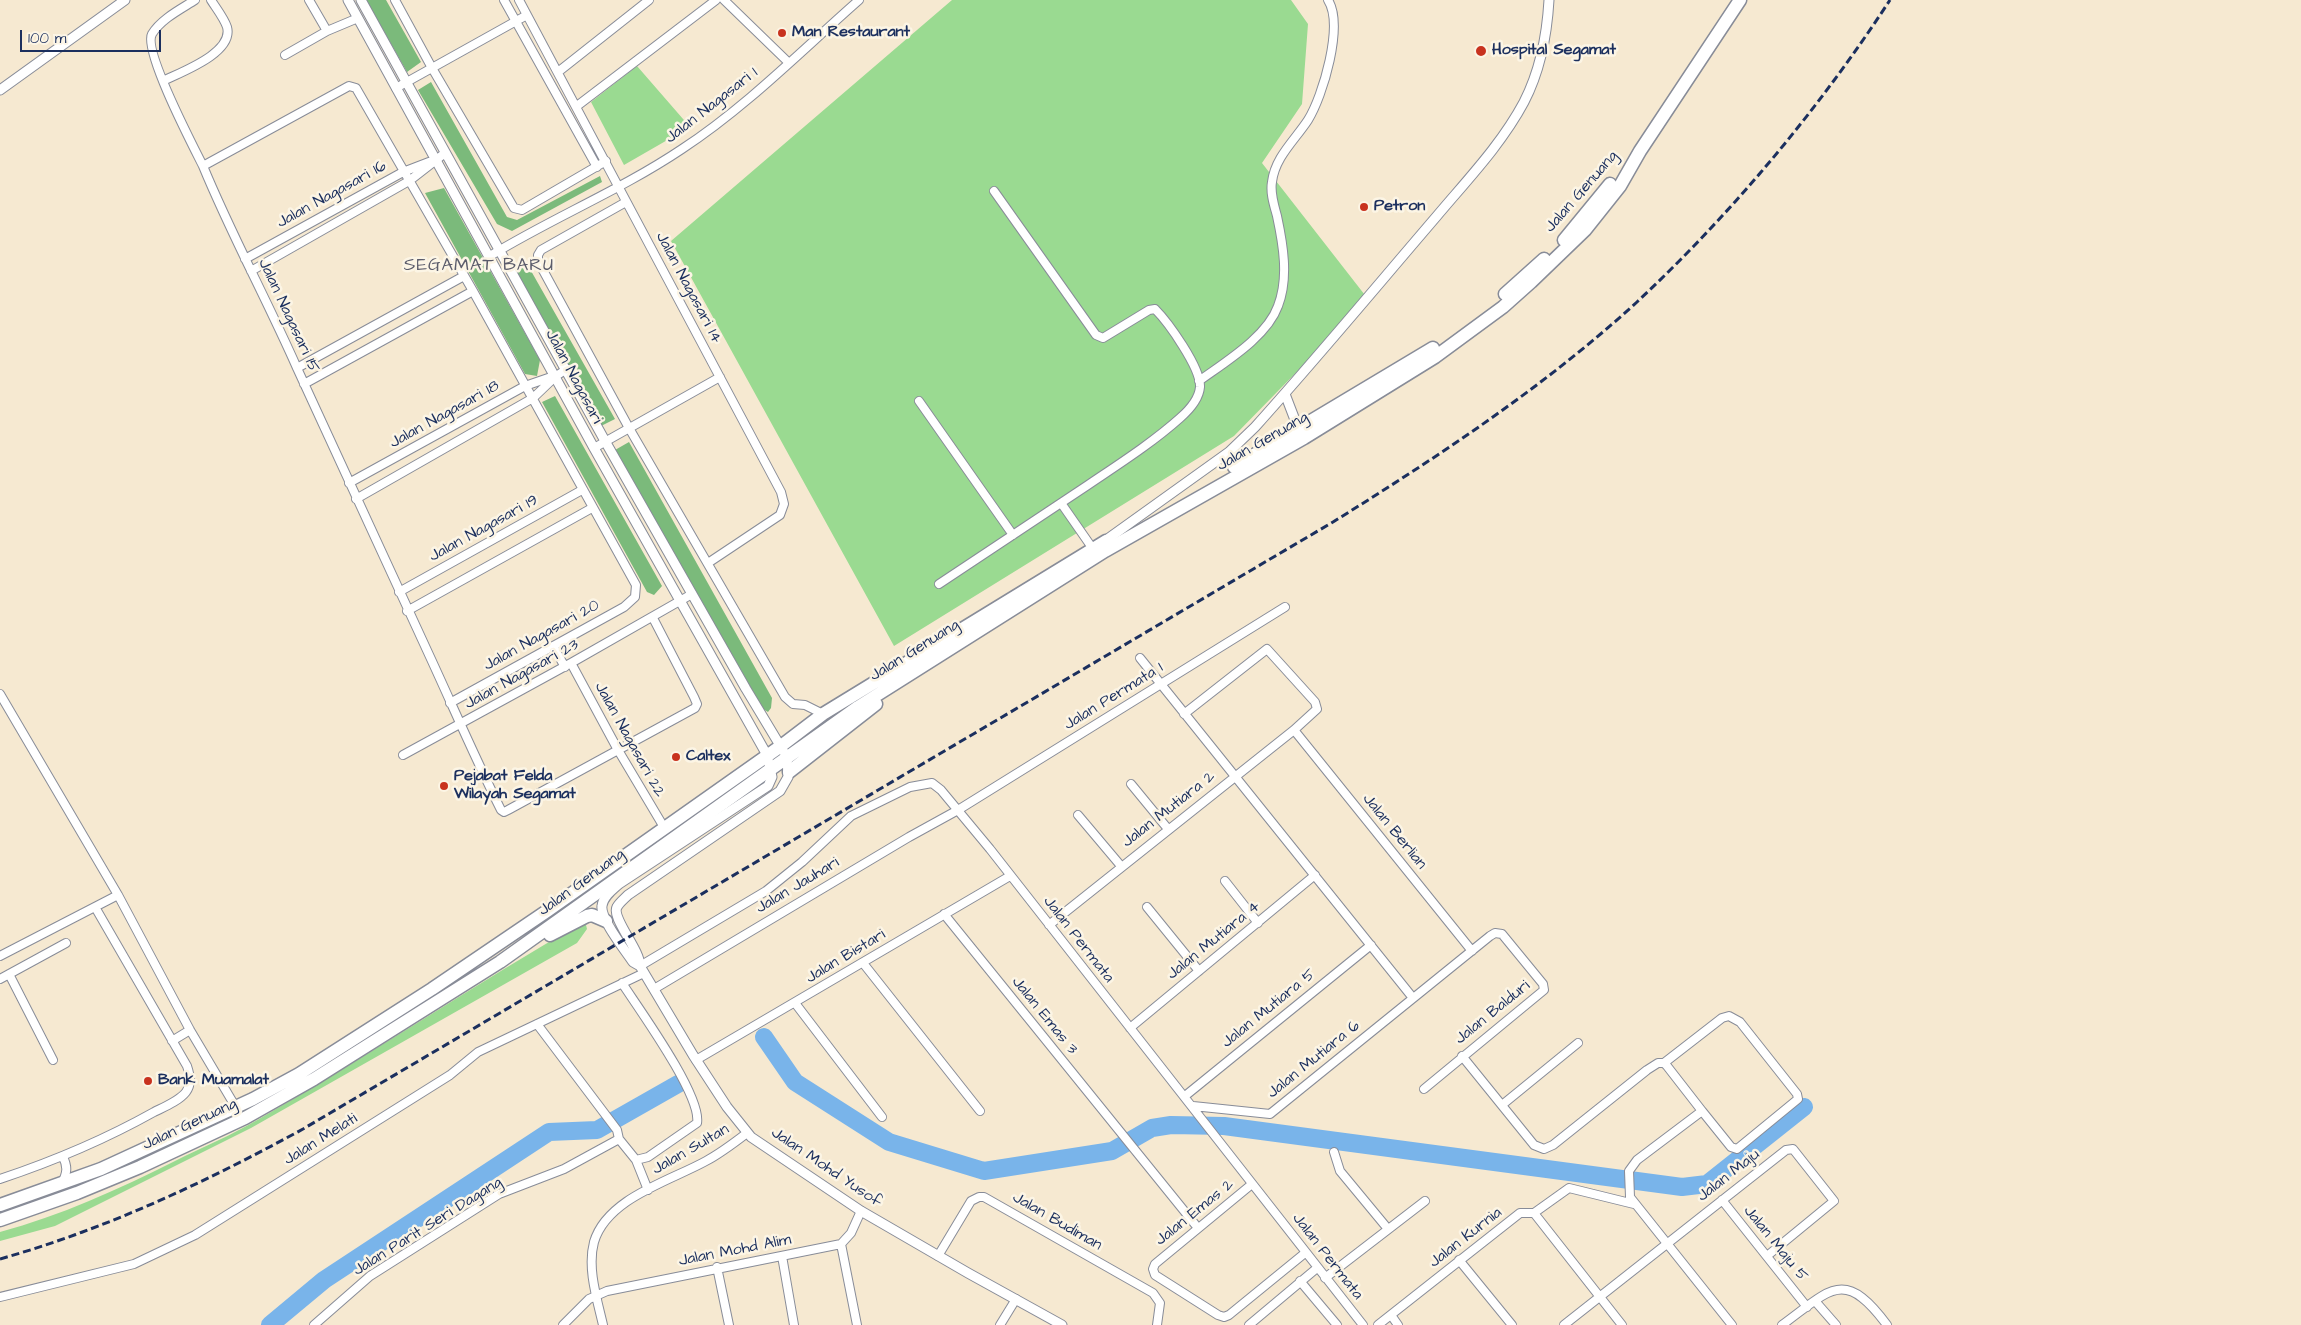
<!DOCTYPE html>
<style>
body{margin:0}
#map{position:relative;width:2301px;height:1325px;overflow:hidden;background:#f6e9d1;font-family:"Architects Daughter",sans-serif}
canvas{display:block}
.scale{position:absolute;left:20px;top:30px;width:141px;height:22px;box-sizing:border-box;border:2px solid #1b2f5e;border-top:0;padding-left:6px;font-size:15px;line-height:18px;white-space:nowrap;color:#1b2f5e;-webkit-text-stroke:4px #fcf5e5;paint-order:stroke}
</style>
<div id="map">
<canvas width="2301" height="1325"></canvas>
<div class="scale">100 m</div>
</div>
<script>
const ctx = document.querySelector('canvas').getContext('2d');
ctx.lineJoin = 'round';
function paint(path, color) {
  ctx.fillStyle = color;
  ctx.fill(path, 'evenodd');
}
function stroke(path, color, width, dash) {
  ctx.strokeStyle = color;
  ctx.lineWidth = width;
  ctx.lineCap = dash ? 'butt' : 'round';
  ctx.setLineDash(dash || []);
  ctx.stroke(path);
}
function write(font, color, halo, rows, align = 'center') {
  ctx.font = font + ' "Architects Daughter",sans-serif';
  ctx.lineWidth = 5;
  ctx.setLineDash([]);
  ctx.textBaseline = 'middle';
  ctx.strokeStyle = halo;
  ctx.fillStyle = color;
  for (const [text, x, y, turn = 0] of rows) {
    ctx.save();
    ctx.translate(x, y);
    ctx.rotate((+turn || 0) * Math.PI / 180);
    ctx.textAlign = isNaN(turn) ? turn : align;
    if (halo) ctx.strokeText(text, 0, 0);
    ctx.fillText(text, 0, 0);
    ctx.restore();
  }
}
const green = new Path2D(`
 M952,0H1291L1308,24L1302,104L1262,163L1368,299L1234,436L894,646L671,241Z
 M637,66L690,127L624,165L591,102Z
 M585,921L587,929L577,943L251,1128L55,1226L0,1241V1232C60,1216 119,1189 175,1161C203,1147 232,1135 259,1119C370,1055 475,984 585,921Z`);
const forest = new Path2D(`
 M366,0H386L421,62L407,72Z
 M431,82L507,217L517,220L600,176L602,182L512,231L497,224L418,90Z
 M444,188L540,360L537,376L525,374L425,193Z
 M526,262L615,419L601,426L514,268Z
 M555,396L662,586L654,595L647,592L542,402Z
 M629,442L772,698L771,708L768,712L763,709L615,450Z`);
const river = new Path2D(`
 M764,1037L795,1082L889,1142L984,1171L1112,1151L1152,1128L1171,1125L1224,1126L1682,1187L1707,1184L1804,1107
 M270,1325L324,1280L549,1132L597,1130L678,1084`);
const minor = new Path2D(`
 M195,0C181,9 161,19 152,34C143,50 193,146 203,166
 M309,0L327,31
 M395,0L432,68L514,208L522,210L606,161
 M504,0L597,167
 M519,0L781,492L784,504L780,515L708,563
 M724,0L788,62
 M285,55L327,31L358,18
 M558,72L649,0
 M163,81C181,72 234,53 227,27C224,18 216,8 211,0
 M396,88L527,15
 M577,106L716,0
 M626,202L541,250L538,255V261L629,428L785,697L793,704L805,705L823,714
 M490,256C552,218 621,190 682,149C746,107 801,51 859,0
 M245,259L403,172L429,162
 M251,271L409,181L445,153
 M297,368L464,276
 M1199,381C1225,362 1267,337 1278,306C1289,278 1283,244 1277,216C1274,205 1270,193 1272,182C1275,157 1295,140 1308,120C1323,96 1344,25 1328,0
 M304,384L473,291
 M919,401L1013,535
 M594,448L720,377
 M349,483L525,386L554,376
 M356,499L533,398L556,376L567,369
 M1061,503L1093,549
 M939,584C989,551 1038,518 1088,485C1119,464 1152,443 1180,418C1188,411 1199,399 1200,387C1201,368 1168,322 1155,309L1149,310L1103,338L1096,335L994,191
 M399,592L582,490
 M407,611L592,508
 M553,646L565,667
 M1140,658L1413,998
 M571,663L618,750L665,829
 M0,694L118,895L190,1030L238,1111
 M450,703L624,607L635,597L636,585L473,291L356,88L349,86L203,166C231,234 267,300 297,368C341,465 386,562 431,659C454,709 476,760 501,810L504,812L508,810L695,708L697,704L694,697L653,618
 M1294,730L1472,951
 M403,755L571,663L692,594
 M1131,784L1168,829
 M1078,815L1121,866
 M1225,881L1258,923
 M1147,907L1199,971
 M944,914L1198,1228
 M1049,925L1294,730L1317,709L1315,702L1267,649L1184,714
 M0,956L118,895
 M863,963L980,1111
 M640,966L766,891L802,862L851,816L910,787L932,783L941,790L990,849L1363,1325
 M9,974L53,1060
 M0,979L66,943
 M622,983C639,1009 702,1096 697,1123L648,1157L636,1160
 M654,989L909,837L958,810L1285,607
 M795,1003L882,1117
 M537,1024L617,1130L619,1139L636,1160L648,1190
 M1130,1028L1315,875
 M172,1041L190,1030
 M1462,1056L1534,1145L1544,1149L1553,1145L1647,1070L1658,1063H1664L1667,1066L1702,1111L1637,1160L1629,1171L1630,1197L1732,1325
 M696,1060L1010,876
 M1664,1063L1722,1018L1729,1016L1740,1022L1797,1094L1798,1099L1737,1149L1731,1147L1702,1111
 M1185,1096L1371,945
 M1502,1105L1578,1043
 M1193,1106L1270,1114L1490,936L1495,933L1502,934L1543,984L1544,990L1424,1089
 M1334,1152L1340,1171L1388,1229
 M0,1179C54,1161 104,1140 154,1112C164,1107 179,1101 186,1092C192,1084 190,1075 187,1066L95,907
 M62,1183C67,1173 68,1167 63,1157
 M1252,1184L1155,1264L1153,1269L1155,1275L1218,1315L1224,1317L1229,1315L1305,1253
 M1722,1200L1807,1307
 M1534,1213L1622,1325
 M841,1244L857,1325
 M782,1256L794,1325
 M938,1256L971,1201L979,1197H984L1153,1293L1160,1303L1157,1325
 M1459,1260L1512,1325
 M717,1267L729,1325
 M1325,1278L1425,1201
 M1300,1281L1337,1325
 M0,1297L134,1264L195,1235L450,1075L478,1052L644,973
 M1815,1301L1836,1325
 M1391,1315L1398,1325
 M314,1325L370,1276L499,1194L564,1169L619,1139
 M563,1325L589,1299L607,1291L841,1244L851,1233L861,1211
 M603,1325C597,1299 587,1268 594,1242C607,1198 670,1181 706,1161C721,1153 734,1143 747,1133
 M1000,1325L1016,1299
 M1249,1325L1317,1268
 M1378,1325L1520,1213H1534L1569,1188L1634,1204
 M1564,1325L1786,1150L1793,1149L1834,1201L1767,1256
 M1782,1325C1830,1290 1844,1267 1887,1325`);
const tertiary = new Path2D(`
 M348,0L594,448L767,755L772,777L768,786L619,884C612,890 603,897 602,906C600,919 625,950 633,962L640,966
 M361,0L605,441L746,689L787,757L788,777L780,791L628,895C624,899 619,903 617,907C611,918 640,949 640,966L693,1055L727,1107L751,1137L861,1211L968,1273L1062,1325
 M0,90L125,0
 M1285,394L1300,433
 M1102,543L1229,452L1255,427C1317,358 1376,287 1436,217C1467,180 1501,145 1524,102C1540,71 1547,35 1549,0`);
const trunk = new Path2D(`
 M1564,240L1610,184
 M1505,294L1544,259
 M1234,467L1433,348
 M789,772L876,704
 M550,935L587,916L592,915L606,921
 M0,1205L101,1169L253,1099L299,1074L432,989L547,911L781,746L823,714L1106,541
 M0,1220L77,1193L140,1167L245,1118L314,1079L500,962L858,707L1105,551L1304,438L1435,357L1503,307L1531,282L1585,230L1620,186L1640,151L1740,0`);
const rail = new Path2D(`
 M0,1259C106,1229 206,1182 303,1129L1333,522C1439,456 1544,387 1637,302C1733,212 1818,110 1890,0`);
const markers = [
 [782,33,5,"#c8321e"],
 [1481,51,6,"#c8321e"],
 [1364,207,5,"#c8321e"],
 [676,757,5,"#c8321e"],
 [444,786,5,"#c8321e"],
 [148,1081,5,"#c8321e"]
];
const poiNames = [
 ["Man Restaurant",792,33],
 ["Hospital Segamat",1492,51],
 ["Petron",1374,207],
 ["Caltex",686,757],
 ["Pejabat Felda",454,777],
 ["Wilayah Segamat",454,795],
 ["Bank Muamalat",158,1081]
];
const streetNames = [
 ["Jalan Nagasari 1",712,106,-38],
 ["Jalan Genuang",1582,192,-49],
 ["Jalan Nagasari 16",332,195,-29],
 ["Jalan Nagasari 14",688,288,62],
 ["Jalan Nagasari 15",288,316,65],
 ["Jalan Nagasari",573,377,62],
 ["Jalan Nagasari 18",445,415,-29],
 ["Jalan Genuang",1263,442,-30],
 ["Jalan Nagasari 19",484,529,-29],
 ["Jalan Nagasari 20",542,636,-29],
 ["Jalan Genuang",915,651,-32],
 ["Jalan Nagasari 23",522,675,-29],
 ["Jalan Permata 1",1114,697,-32],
 ["Jalan Nagasari 22",629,740,61],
 ["Jalan Mutiara 2",1169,810,-38],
 ["Jalan Berlian",1394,832,51],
 ["Jalan Genuang",582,883,-36],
 ["Jalan Jauhari",798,886,-31],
 ["Jalan Permata",1078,940,52],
 ["Jalan Mutiara 4",1214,941,-39],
 ["Jalan Bistari",846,957,-31],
 ["Jalan Mutiara 5",1269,1009,-39],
 ["Jalan Balduri",1493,1013,-39],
 ["Jalan Emas 3",1044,1016,51],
 ["Jalan Mutiara 6",1314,1060,-39],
 ["Jalan Genuang",190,1125,-25],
 ["Jalan Melati",321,1140,-32],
 ["Jalan Sultan",691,1150,-30],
 ["Jalan Mohd Yusof",826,1168,34],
 ["Jalan Maju",1729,1176,-38],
 ["Jalan Emas 2",1195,1213,-39],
 ["Jalan Budiman",1057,1222,30],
 ["Jalan Parit Seri Dagang",428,1227,-32],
 ["Jalan Kurnia",1466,1238,-38],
 ["Jalan Maju 5",1775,1244,51],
 ["Jalan Mohd Alim",735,1251,-11],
 ["Jalan Permata",1327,1257,52]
];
const neighbourhoodNames = [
 ["SEGAMAT BARU",479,266]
];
paint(green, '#9ada91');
paint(forest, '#7bba7b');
stroke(river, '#79b4ea', 18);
stroke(minor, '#888c98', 10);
stroke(tertiary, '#888c98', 11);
stroke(trunk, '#888c98', 15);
stroke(minor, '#fff', 8);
stroke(tertiary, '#fff', 9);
stroke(trunk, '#fff', 12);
stroke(rail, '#1b2f5e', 3, [8, 4]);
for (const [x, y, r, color] of markers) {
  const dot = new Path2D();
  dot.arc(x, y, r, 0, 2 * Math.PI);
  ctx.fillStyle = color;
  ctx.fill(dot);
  stroke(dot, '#fcf5e5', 2);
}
write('bold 16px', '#1b2f5e', '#fcf5e5', poiNames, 'left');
write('16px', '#1b2f5e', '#fcf5e5', streetNames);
ctx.letterSpacing = '1px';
write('18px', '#5b5c6b', '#fcf5e5', neighbourhoodNames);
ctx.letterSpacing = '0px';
</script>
